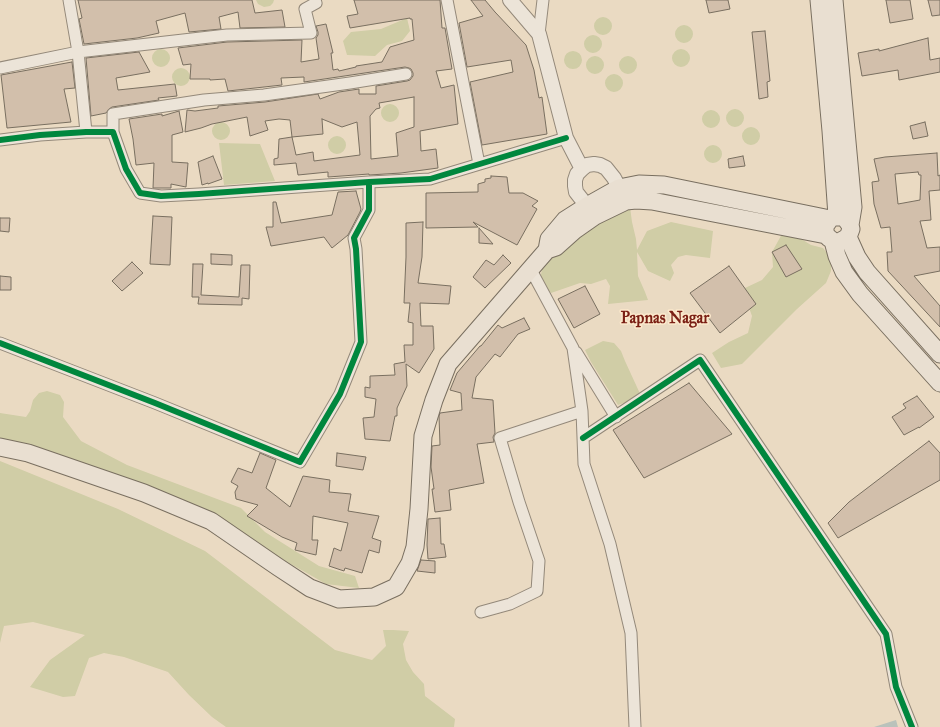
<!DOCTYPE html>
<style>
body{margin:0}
canvas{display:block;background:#eadac2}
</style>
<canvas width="940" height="727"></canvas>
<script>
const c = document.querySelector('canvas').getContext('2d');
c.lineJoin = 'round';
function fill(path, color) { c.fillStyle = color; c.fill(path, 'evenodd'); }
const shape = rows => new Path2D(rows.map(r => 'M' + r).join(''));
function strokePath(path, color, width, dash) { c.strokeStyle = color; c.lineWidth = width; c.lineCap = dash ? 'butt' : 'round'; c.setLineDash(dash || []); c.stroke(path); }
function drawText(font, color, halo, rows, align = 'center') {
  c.font = font + ' "IM FELL Great Primer",serif'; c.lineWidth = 3; c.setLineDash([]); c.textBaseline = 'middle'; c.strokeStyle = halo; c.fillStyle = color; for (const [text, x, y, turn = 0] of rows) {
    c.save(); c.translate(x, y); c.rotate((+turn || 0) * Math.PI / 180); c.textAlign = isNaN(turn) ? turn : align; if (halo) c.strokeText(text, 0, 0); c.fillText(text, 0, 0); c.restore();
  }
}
fill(shape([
 [256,0,274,0,273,3,270,6,264,7,258,4],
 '594 26a9 9 0 1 1 18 0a9 9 0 1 1-18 0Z',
 [407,18,410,31,402,41,387,45,375,56,347,55,343,41,351,32,381,29],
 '675 34a9 9 0 1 1 18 0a9 9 0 1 1-18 0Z',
 '584 44a9 9 0 1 1 18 0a9 9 0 1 1-18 0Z',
 '672 58a9 9 0 1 1 18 0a9 9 0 1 1-18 0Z',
 '152 58a9 9 0 1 1 18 0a9 9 0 1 1-18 0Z',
 '564 60a9 9 0 1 1 18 0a9 9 0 1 1-18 0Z',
 '586 65a9 9 0 1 1 18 0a9 9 0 1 1-18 0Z',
 '619 65a9 9 0 1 1 18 0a9 9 0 1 1-18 0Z',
 '172 77a9 9 0 1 1 18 0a9 9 0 1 1-18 0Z',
 '605 83a9 9 0 1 1 18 0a9 9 0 1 1-18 0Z',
 '381 113a9 9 0 1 1 18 0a9 9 0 1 1-18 0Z',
 '726 118a9 9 0 1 1 18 0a9 9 0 1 1-18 0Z',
 '702 119a9 9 0 1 1 18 0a9 9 0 1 1-18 0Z',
 '212 131a9 9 0 1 1 18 0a9 9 0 1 1-18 0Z',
 '742 136a9 9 0 1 1 18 0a9 9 0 1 1-18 0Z',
 '328 145a9 9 0 1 1 18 0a9 9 0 1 1-18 0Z',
 [219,143,260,144,275,181,224,185],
 '704 154a9 9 0 1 1 18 0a9 9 0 1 1-18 0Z',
 [630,207,632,222,636,239,637,250,647,231,671,222,713,231,710,258,686,255,678,257,671,265,674,273,670,281,648,271,637,252,638,276,645,292,648,300,608,304,610,286,606,279,591,284,580,283,551,293,540,279,545,256,580,234],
 [782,234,798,237,811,245,823,248,831,258,831,271,826,283,797,309,742,364,721,368,712,353,729,342,748,333,752,316,744,294,745,288,762,280,773,267,772,252],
 [603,341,614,343,621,351,625,361,642,398,629,401,618,405,591,362,585,350],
 [47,391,60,395,64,402,63,417,81,441,127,465,241,508,265,532,319,566,355,576,359,588,326,584,275,555,0,440,0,413,26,417,30,411,33,400,39,393],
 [0,461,118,509,205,551,335,650,372,660,386,646,383,630,393,630,409,631,403,644,406,660,413,672,424,684,425,696,455,719,454,727,226,727,212,717,189,695,168,672,124,657,104,653,89,658,75,696,63,697,30,687,50,660,85,635,33,622,4,626,0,643]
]), '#d0cda6');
fill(shape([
 [896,720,898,727,874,727]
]), '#bac2bb');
const building = shape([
 [78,0,252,0,255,13,282,10,285,27,240,28,238,12,219,17,221,29,189,32,185,13,156,21,159,33,137,38,84,44,79,19,82,18,78,0],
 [354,0,440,0,442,28,445,28,452,69,436,71,441,88,454,85,458,124,420,131,421,151,436,149,438,168,401,173,369,175,369,174,328,177,328,172,298,175,296,163,274,165,274,159,278,158,279,139,292,137,290,120,279,119,265,121,268,130,250,136,247,117,212,124,201,128,185,132,187,110,195,111,218,108,218,106,265,102,318,94,320,99,339,92,359,89,359,94,376,94,376,86,407,81,410,80,413,76,413,73,411,69,409,68,405,67,304,82,304,77,281,78,282,85,228,91,225,79,210,80,210,79,190,79,191,64,183,65,178,48,227,42,302,40,301,62,319,59,316,38,318,35,318,32,316,26,326,24,333,53,331,53,333,70,338,69,339,71,356,67,356,66,382,62,390,47,414,40,412,19,410,19,410,18,350,28,347,16,358,14,354,0],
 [414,97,414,127,396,133,398,156,371,159,370,116,376,109,380,108,379,103,414,97],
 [322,119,342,127,357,122,360,155,314,161,313,152,296,155,292,137,323,134,322,119],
 [471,0,485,0,495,12,526,45,534,70,539,98,542,97,547,134,482,145,470,82,513,72,511,60,467,67,459,23,483,16,471,0],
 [706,0,728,0,730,9,709,13,706,0],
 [886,0,910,0,913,19,890,23,886,0],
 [928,0,940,0,940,15,932,16,928,0],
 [765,31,770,81,767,82,768,97,759,99,752,32,765,31],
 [928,38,930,60,940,58,940,72,899,80,898,70,862,76,858,53,879,49,879,51,928,38],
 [139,52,150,72,116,78,118,90,175,84,177,96,158,98,159,100,112,107,109,109,106,113,91,116,86,58,139,52],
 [72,62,75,88,64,89,71,122,7,128,1,75,72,62],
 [179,111,183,132,172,135,172,162,188,163,186,187,171,184,171,188,153,188,154,163,136,165,133,139,129,119,162,114,162,116,179,111],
 [925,122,928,136,913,139,910,126,925,122],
 [937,153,938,176,940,175,940,190,929,191,931,220,920,221,927,248,940,247,940,271,914,276,940,306,940,327,888,271,887,252,892,252,890,227,881,228,874,204,872,182,879,181,874,159,885,157,937,153],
 [918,172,919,175,921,175,920,200,898,204,895,174,918,172],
 [213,156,222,179,208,184,208,183,202,185,198,162,213,156],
 [743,156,745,166,729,168,728,159,743,156],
 [491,176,507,177,509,193,523,193,538,201,532,206,537,209,517,245,473,222,478,227,426,228,426,193,478,192,478,184,485,182,485,179,491,178,491,176],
 [356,191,361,209,360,212,348,235,332,248,324,237,271,246,266,227,273,227,273,202,276,202,281,223,332,215,338,192,356,191],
 [153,216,172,217,170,265,150,264,153,216],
 [0,218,10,218,9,232,0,231,0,218],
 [423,222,422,257,418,283,451,286,449,304,420,303,421,326,433,326,434,349,419,373,406,364,407,386,397,408,397,416,395,416,390,441,365,439,363,418,374,417,376,399,365,397,365,387,370,388,370,376,395,375,394,364,405,362,404,345,413,345,413,323,408,322,410,303,404,303,406,257,406,223,423,222],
 [479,228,493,244,479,243,479,228],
 [786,245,802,269,786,277,772,252,786,245],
 [211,254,232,255,232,265,211,264,211,254],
 [503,255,511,263,485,288,473,277,486,260,494,265,503,255],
 [132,262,143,273,122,291,112,281,132,262],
 [193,264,203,264,201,295,239,297,241,265,250,265,249,299,242,298,242,305,198,304,199,297,192,297,193,264],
 [729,266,756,304,720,333,690,293,729,266],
 [0,276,11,277,11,290,0,290,0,276],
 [585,286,600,314,574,328,558,299,585,286],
 [524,318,530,329,518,334,500,357,495,354,476,377,472,398,493,400,495,433,493,437,494,442,477,444,484,483,449,490,451,510,435,512,432,489,434,489,431,467,432,446,440,445,439,416,440,413,462,410,461,393,450,390,457,373,480,346,481,346,498,325,502,328,524,318],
 [689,383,732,434,644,478,613,430,689,383],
 [917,396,934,417,919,428,919,427,904,435,892,417,906,408,903,404,917,396],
 [929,441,940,453,940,480,838,538,828,523,849,502,929,441],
 [260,453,276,460,266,488,290,507,303,476,330,480,329,492,351,494,348,511,379,516,372,538,381,541,379,553,369,550,362,573,345,568,344,571,329,566,334,548,341,551,348,523,313,516,312,540,318,540,316,555,295,550,297,543,282,537,247,516,258,505,236,499,235,492,238,486,231,482,238,468,252,473,260,453],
 [337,453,366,457,363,470,336,466,337,453],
 [440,518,441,544,444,544,446,557,428,559,427,545,428,519,440,518],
 [421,560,435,561,435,573,417,571,421,560]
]);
fill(building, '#d2bfab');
strokePath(building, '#796f60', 1);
const minor = shape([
 [447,0,479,164],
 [539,34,543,0],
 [0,68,78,52,69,0],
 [86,132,78,52,227,35,311,33,305,9,316,3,315,0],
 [113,132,113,114,204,100,264,95,350,83,406,74],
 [0,140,40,135,86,132,113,132,126,169,140,193,161,196,199,194,369,182,430,179,566,138],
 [531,270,573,348,582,411,584,464,610,544,631,633,635,727],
 [0,343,155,403,300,462,340,394,361,342,356,249,354,238,369,210,369,182],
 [576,352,616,417],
 [583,438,700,360,886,634,896,687,912,727],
 [481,612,510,604,537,591,539,561,519,502,500,438,582,411]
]);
const tertiary = shape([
 [510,0,539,34,566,138,582,169],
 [594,215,576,192,575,186,575,180,577,174,582,169,587,165,594,164,600,165,606,168,614,178,624,197]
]);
const primary = shape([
 [819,0,831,131,837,216],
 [834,0,853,207,850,225,851,229,848,237,841,241,837,242,833,241,829,238,826,235,825,231,825,226,830,219,833,217,841,217,845,218,850,225],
 [848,237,857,257,867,272,940,354],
 [833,241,837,256,844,272,860,294,940,383],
 [547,250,549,239,565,220,587,206,619,188,639,184,664,185,830,219],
 [0,447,28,453,144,493,211,521,278,567,310,588,339,599,374,597,396,587,410,563,415,547,419,509,423,436,434,400,448,364,547,250,556,247,575,230,595,216,626,201,636,200,652,201,826,235]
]);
strokePath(minor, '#94897a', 13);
strokePath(tertiary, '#94897a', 16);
strokePath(primary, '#796f60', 19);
strokePath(minor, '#ece4d8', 11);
strokePath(tertiary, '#ece4d8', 14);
strokePath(primary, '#e9dfd1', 17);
strokePath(shape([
 [0,140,40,135,86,132,113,132,126,169,140,193,161,196,199,194,369,182,430,179,566,138],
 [0,343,155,403,300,462,340,394,361,342,356,249,354,238,369,210,369,182],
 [583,438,700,360,886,634,896,687,912,727]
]), '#00873e', 6);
drawText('bold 16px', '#7a1f14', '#fce9cc', [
 ["Papnas Nagar",665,319]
]);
</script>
